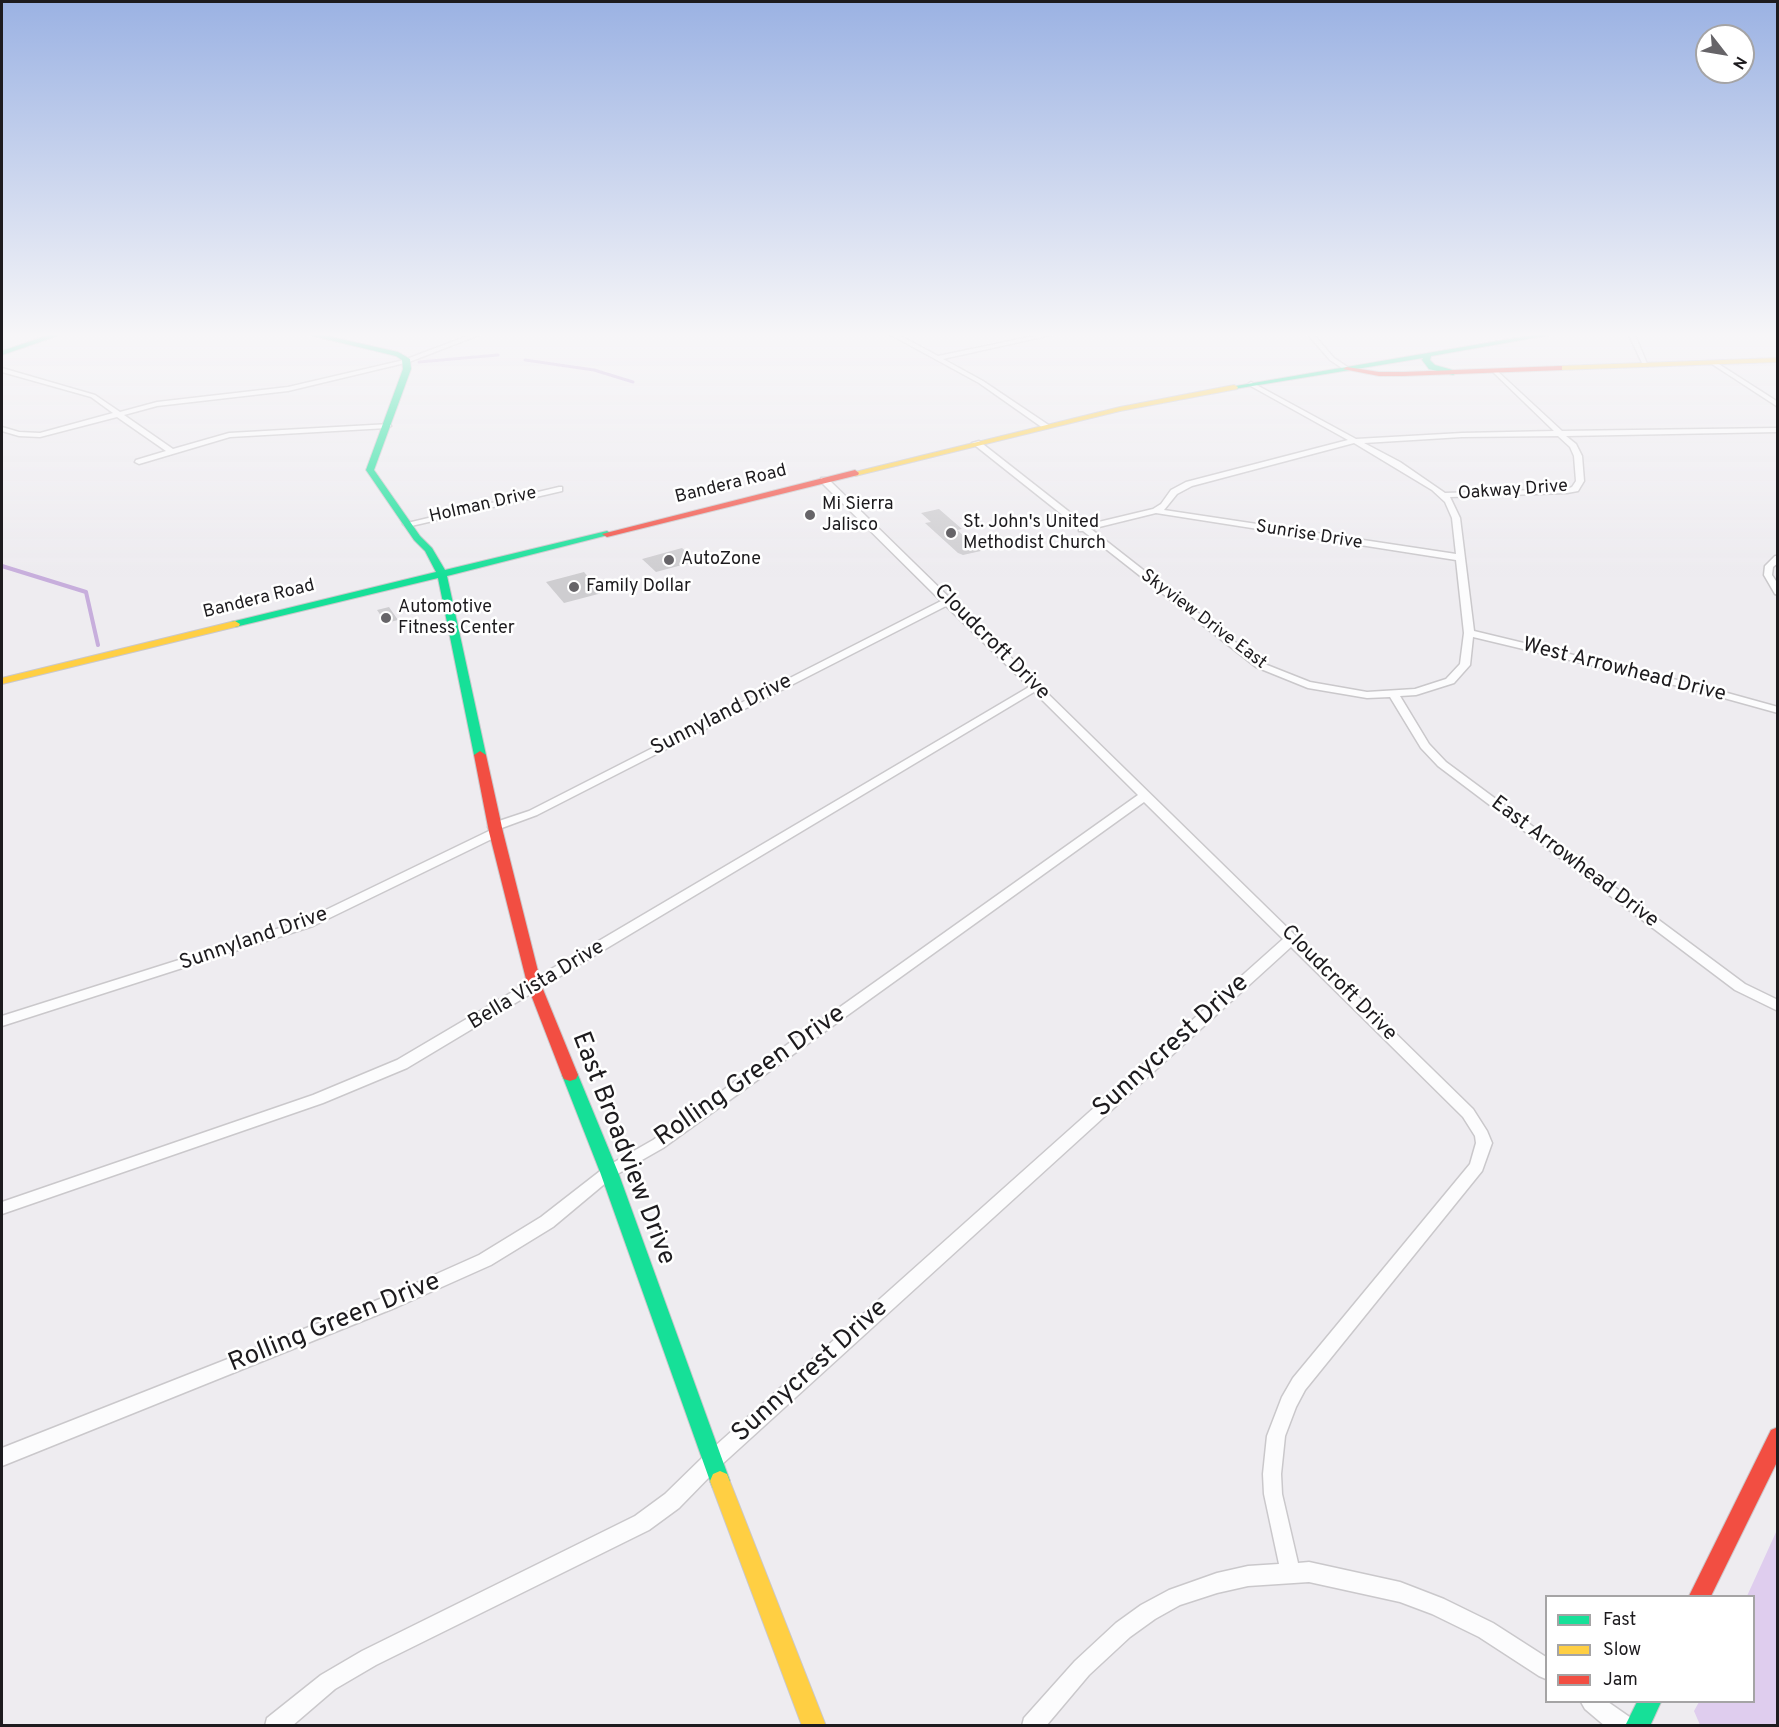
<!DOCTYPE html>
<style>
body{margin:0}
#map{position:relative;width:1779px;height:1727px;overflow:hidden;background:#eeecf0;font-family:Overpass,sans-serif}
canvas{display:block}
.frame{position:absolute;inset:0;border:3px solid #1d1b1e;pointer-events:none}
.legend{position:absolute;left:1545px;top:1595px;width:210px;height:108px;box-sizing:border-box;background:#fff;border:2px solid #a5a4a5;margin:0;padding:8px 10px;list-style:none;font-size:18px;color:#1d1b1e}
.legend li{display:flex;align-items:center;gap:12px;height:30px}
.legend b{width:30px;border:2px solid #a5a4a5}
.north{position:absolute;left:1695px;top:24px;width:60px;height:60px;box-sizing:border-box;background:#fff;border:2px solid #a5a4a5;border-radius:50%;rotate:121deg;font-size:16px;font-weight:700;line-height:24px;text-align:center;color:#1d1b1e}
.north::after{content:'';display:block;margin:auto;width:21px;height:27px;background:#666468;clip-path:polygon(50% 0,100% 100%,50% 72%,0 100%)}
</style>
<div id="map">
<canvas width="1779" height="1727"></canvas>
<div class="frame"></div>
<ul class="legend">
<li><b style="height:8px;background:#16e098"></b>Fast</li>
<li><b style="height:8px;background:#ffcf43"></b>Slow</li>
<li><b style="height:8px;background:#f24e42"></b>Jam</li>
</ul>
<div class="north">N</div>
</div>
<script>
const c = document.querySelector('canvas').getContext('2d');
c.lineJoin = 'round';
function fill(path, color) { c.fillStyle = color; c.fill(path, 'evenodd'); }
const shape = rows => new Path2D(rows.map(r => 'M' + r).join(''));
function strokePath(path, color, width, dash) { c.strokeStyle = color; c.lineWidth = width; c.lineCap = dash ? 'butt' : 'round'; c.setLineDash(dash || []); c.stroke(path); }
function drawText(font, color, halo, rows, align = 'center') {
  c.font = font + ' Overpass,sans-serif'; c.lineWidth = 5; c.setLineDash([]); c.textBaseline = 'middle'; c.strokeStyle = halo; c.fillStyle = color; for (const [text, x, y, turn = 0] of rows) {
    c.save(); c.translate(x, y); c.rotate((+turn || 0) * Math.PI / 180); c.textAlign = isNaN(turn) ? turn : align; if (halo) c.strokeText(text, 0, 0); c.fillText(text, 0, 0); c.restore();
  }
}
fill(shape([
 [1777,1530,1777,1725,1700,1725,1694,1711,1699,1702,1754,1702,1754,1596,1747,1596]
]), '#dfcdee');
strokePath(shape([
 [525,360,594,370,633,382],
 [419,362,498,355]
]), '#c7aedc', 3);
strokePath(shape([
 [2,566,86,592,98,645]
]), '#c7aedc', 4);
fill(shape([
 [939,509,962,529,957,530,981,551,963,555,958,553,925,523,931,522,921,513],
 [682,548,697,561,656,572,642,559],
 [584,572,602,593,564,603,546,582],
 [389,607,398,620,386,623,377,610]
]), '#cecdd0');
const street = shape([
 [470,335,479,335,409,362,288,391,157,406,124,415,173,449,229,433,390,424,391,426,387,428,230,437,139,464,135,462,136,460,166,451,117,417,40,437,19,436,2,431,2,427,19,432,40,433,113,413,91,397,2,372,2,368,95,395,120,412,157,402,288,387,404,360,470,335],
 [891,335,899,335,938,356,1039,335,1051,335,943,359,983,381,1050,426,1043,428,979,383,891,335],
 [1308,335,1314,335,1334,358,1349,368,1349,370,1345,370,1330,360,1308,335],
 [1629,335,1635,335,1648,366,1643,365,1629,335],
 [1714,361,1778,402,1778,407,1712,364,1712,362,1714,361],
 [1495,369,1562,431,1778,428,1778,432,1566,436,1576,444,1582,456,1584,481,1578,491,1567,493,1450,497,1460,518,1474,631,1702,686,1778,707,1778,713,1695,690,1473,637,1470,665,1454,683,1416,695,1400,696,1429,744,1446,762,1745,984,1778,1000,1778,1011,1735,990,1438,766,1421,748,1390,697,1367,698,1308,688,1256,667,1083,531,1079,531,1079,528,972,443,979,441,1086,525,1153,509,1161,504,1171,490,1186,482,1348,440,1249,385,1248,384,1251,382,1356,439,1462,433,1554,431,1493,372,1493,370,1495,369],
 [1558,436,1570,447,1574,456,1576,481,1572,487,1567,489,1445,493,1400,462,1364,443,1462,437,1558,436],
 [1354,443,1432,490,1445,502,1452,518,1456,554,1164,510,1177,494,1192,486,1354,443],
 [1156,513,1456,560,1464,633,1460,664,1446,679,1415,689,1367,692,1310,682,1262,663,1091,529,1156,513],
 [821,478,827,478,1473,1109,1487,1131,1492,1143,1482,1171,1305,1390,1296,1407,1285,1436,1281,1474,1282,1494,1298,1563,1309,1562,1400,1582,1444,1599,1493,1623,1546,1657,1546,1679,1539,1676,1479,1637,1432,1614,1400,1602,1309,1582,1248,1586,1217,1593,1180,1605,1155,1619,1130,1637,1089,1675,1046,1726,1022,1726,1024,1718,1075,1661,1116,1623,1141,1605,1169,1590,1217,1573,1248,1566,1279,1564,1264,1494,1263,1474,1267,1436,1282,1397,1293,1378,1470,1164,1476,1143,1475,1136,1463,1117,1291,947,719,1467,679,1508,649,1530,376,1665,335,1689,292,1726,265,1726,267,1718,321,1675,362,1651,635,1516,665,1494,705,1455,1283,939,1144,802,663,1148,614,1176,553,1227,491,1265,397,1307,2,1466,2,1448,385,1297,479,1255,541,1217,604,1168,653,1140,1138,795,1034,692,407,1068,323,1103,2,1214,2,1202,313,1095,397,1060,1029,687,946,606,537,815,499,829,502,832,500,835,313,926,2,1026,2,1016,305,920,491,830,488,827,490,824,529,811,941,601,821,482,821,478],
 [559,487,562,487,562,491,407,527,403,524,559,487],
 [1775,556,1778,556,1778,563,1773,567,1772,575,1778,584,1778,595,1775,594,1764,575,1765,566,1775,556],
 [1581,1702,1608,1702,1631,1718,1633,1726,1605,1726,1585,1709,1581,1702]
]);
const fast = shape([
 [49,335,60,335,2,355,2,351,49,335],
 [309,335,323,335,398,352,410,359,411,369,374,470,420,536,432,548,445,570,607,531,612,534,447,576,486,755,484,758,480,759,474,755,438,578,235,627,230,624,231,622,436,572,425,551,414,540,366,470,403,369,402,360,396,356,309,335],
 [1533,335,1550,335,1431,356,1430,360,1435,365,1456,371,1457,373,1453,375,1429,369,1422,360,1423,358,1234,389,1230,387,1533,335],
 [570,1069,576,1071,578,1075,618,1172,730,1481,727,1488,720,1491,713,1488,710,1481,600,1172,562,1075,564,1071,570,1069],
 [1637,1702,1661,1702,1650,1726,1625,1726,1637,1702]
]);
const slow = shape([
 [1778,358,1778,362,1559,370,1555,368,1559,366,1778,358],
 [1234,385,1238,387,1237,389,1120,411,855,476,851,473,1120,407,1234,385],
 [235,621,240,624,239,626,2,684,2,678,235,621],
 [720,1471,727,1474,826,1726,802,1726,710,1481,713,1474,720,1471]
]);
const jam = shape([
 [1559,366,1562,366,1562,370,1403,376,1379,376,1343,369,1347,367,1379,372,1403,372,1559,366],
 [855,470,859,473,858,475,607,537,602,534,855,470],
 [480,751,486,755,503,832,542,987,578,1075,576,1079,570,1081,564,1079,562,1075,528,987,489,832,474,755,480,751],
 [1778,1427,1778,1460,1711,1596,1689,1596,1771,1430,1778,1427]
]);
strokePath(street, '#cac8cb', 3);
strokePath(fast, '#cac8cb', 2);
strokePath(slow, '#cac8cb', 2);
strokePath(jam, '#cac8cb', 2);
fill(street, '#fcfcfd');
fill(fast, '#16e098');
fill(slow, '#ffcf43');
fill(jam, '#f24e42');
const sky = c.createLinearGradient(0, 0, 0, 577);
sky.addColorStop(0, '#9bb2e3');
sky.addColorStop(0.58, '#f7f6f8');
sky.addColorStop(1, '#f7f6f800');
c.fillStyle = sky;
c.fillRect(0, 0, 1779, 577);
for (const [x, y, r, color] of [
 [810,515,6,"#666468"],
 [951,533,6,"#666468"],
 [669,560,6,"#666468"],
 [574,587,6,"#666468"],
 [386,618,6,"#666468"]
]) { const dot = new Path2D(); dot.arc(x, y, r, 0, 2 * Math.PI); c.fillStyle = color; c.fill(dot); strokePath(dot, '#fff', 2); }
drawText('18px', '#1d1b1e', '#fff', [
 ["Bandera Road",731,485,-14],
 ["Oakway Drive",1513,491,-4],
 ["Holman Drive",483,506,-13],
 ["Sunrise Drive",1309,536,9],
 ["Bandera Road",259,600,-14],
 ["Skyview Drive East",1203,620,37]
]);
drawText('18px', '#1d1b1e', '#fff', [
 ["Mi Sierra",822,505],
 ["Jalisco",822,526],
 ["St. John's United",963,523],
 ["Methodist Church",963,544],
 ["AutoZone",681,560],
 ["Family Dollar",586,587],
 ["Automotive",398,608],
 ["Fitness Center",398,629]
], 'left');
drawText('21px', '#1d1b1e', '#fff', [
 ["Cloudcroft Drive",991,643,45],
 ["West Arrowhead Drive",1624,671,14],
 ["Sunnyland Drive",722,716,-27],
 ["East Arrowhead Drive",1574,863,37],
 ["Sunnyland Drive",254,940,-19],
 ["Cloudcroft Drive",1338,984,45],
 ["Bella Vista Drive",537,986,-31]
]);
drawText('26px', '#1d1b1e', '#fff', [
 ["Sunnycrest Drive",1172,1047,-42],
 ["Rolling Green Drive",751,1077,-35],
 ["East Broadview Drive",622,1149,69],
 ["Rolling Green Drive",335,1324,-22],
 ["Sunnycrest Drive",811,1372,-42]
]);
</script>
